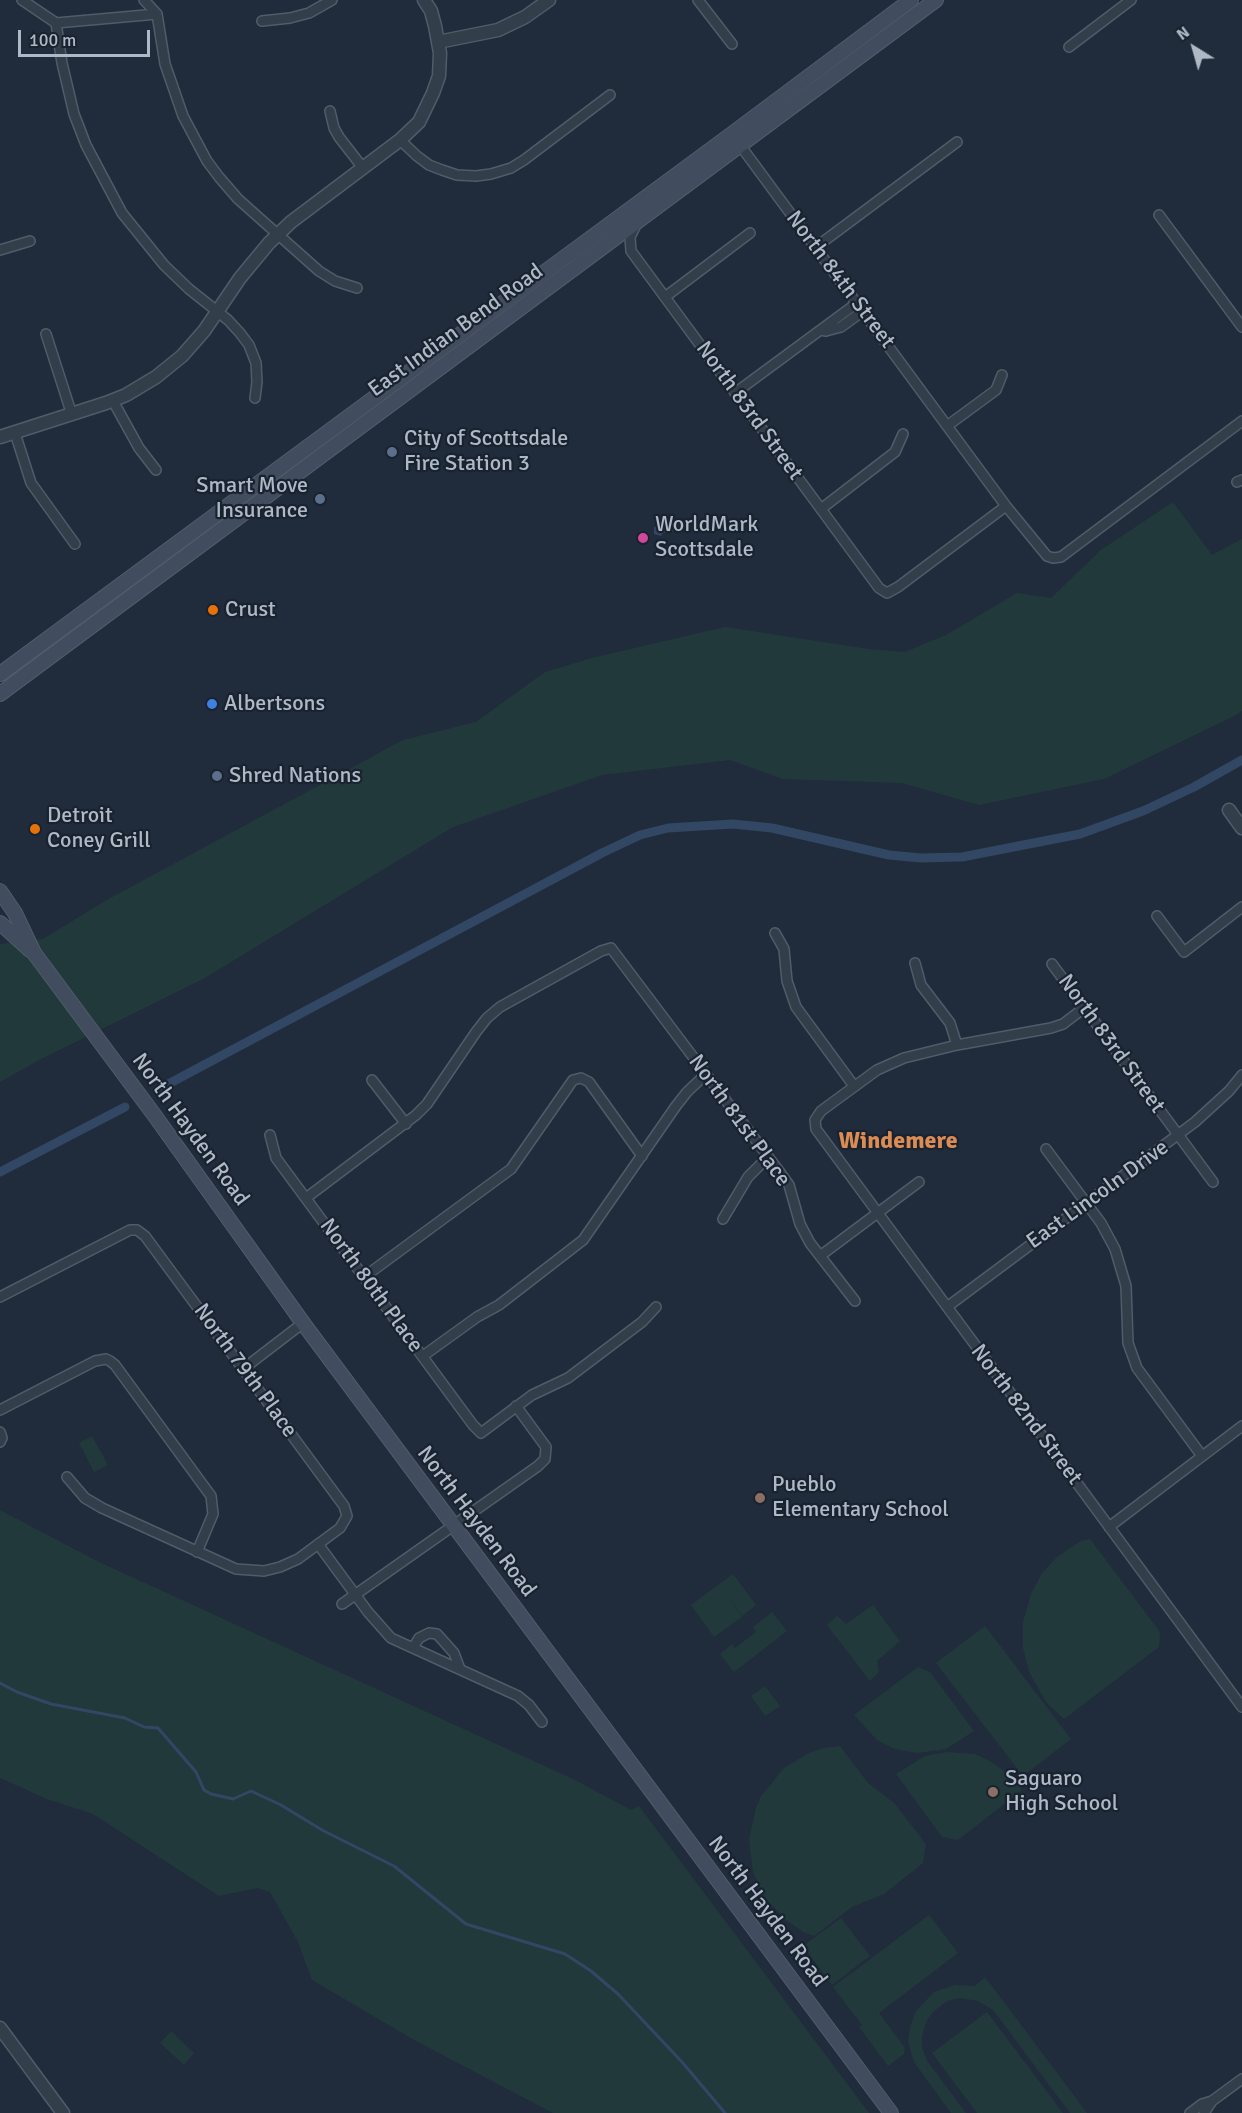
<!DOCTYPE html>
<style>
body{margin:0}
#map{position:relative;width:1242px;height:2113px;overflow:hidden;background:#202c3b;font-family:Signika,sans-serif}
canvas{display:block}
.north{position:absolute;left:1164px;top:18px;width:60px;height:60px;-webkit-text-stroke:4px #19232f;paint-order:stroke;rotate:323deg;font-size:16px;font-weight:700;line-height:24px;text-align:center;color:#aeb8c7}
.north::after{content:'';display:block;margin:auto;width:21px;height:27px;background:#aeb8c7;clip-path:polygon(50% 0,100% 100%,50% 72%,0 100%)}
.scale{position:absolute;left:18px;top:30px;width:132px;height:27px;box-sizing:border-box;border:3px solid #aeb8c7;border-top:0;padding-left:8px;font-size:18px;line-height:21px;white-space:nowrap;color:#aeb8c7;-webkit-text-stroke:4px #19232f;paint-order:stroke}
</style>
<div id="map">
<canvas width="1242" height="2113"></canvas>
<div class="north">N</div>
<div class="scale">100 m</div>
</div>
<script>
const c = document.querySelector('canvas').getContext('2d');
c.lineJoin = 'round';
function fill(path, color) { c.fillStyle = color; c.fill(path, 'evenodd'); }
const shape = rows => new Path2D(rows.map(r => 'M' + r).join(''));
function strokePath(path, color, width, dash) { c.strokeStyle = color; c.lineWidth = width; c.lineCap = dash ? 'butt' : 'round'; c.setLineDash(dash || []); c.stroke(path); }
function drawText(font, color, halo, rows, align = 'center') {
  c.font = font + ' Signika,sans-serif'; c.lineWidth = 4.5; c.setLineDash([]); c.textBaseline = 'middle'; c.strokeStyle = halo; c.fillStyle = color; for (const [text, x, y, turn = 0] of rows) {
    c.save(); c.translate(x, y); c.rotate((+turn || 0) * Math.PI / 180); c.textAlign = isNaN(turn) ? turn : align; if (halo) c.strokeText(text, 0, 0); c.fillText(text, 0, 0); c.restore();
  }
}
fill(shape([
 [1173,502,1212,555,1242,539,1242,711,1236,715,1104,779,979,805,902,783,783,779,730,760,602,775,453,827,203,979,41,1059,0,1082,0,944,43,939,105,901,403,740,476,722,545,672,592,658,725,627,868,649,905,652,946,635,1017,593,1051,598,1101,550],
 [92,1436,108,1465,94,1472,79,1443],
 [0,1510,99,1562,575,1780,631,1810,639,1806,869,2113,553,2113,416,2041,312,1980,298,1942,270,1892,258,1888,219,1896,93,1814,47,1799,0,1778],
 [1090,1539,1160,1632,1159,1647,1064,1719,1046,1702,1030,1674,1023,1648,1023,1622,1031,1594,1042,1573,1057,1557,1081,1541],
 [733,1574,756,1605,742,1616,723,1590,742,1617,714,1637,691,1605],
 [873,1605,900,1641,877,1661,879,1672,870,1681,827,1625,837,1616,846,1624],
 [772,1612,787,1631,734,1672,720,1654,732,1644,735,1648,756,1632,753,1627],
 [985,1626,1071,1739,1023,1776,936,1663],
 [918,1667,930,1672,974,1731,946,1749,917,1753,895,1749,877,1740,854,1715],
 [765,1686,780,1706,765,1716,751,1696],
 [840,1746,868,1783,894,1803,926,1844,923,1863,884,1894,852,1907,814,1936,803,1932,786,1920,765,1898,753,1872,749,1839,756,1808,761,1796,784,1768,809,1753,824,1748],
 [948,1752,975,1754,988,1760,1012,1776,1022,1790,958,1840,942,1837,896,1774,925,1756],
 [929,1915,958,1953,879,2013,905,2048,904,2054,888,2066,859,2027,862,2025,833,1987],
 [841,1918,870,1956,832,1985,803,1946],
 [985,1977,1025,2030,1087,2113,1070,2113,993,2010,978,2001,960,1998,947,2001,933,2012,926,2022,922,2037,922,2048,928,2062,966,2113,951,2113,914,2062,908,2042,910,2027,916,2011,934,1992,955,1985,975,1986],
 [987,2012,1063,2113,977,2113,932,2053],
 [171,2031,194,2053,184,2065,160,2043]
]), '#22393c');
fill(shape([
 [667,518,680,522,683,527,682,533,671,531,663,533,661,536,654,534,654,527,661,524]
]), '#324764');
strokePath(shape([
 [0,1683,17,1692,51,1704,125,1718,144,1727,158,1728,196,1772,204,1790,211,1794,233,1799,251,1791,281,1805,322,1830,394,1866,466,1924,565,1954,591,1971,618,1994,682,2062,725,2113]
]), '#324764', 3);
strokePath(shape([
 [157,1090,602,853,640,835,668,828,733,824,772,828,889,855,921,858,962,857,1080,834,1143,811,1194,787,1242,760],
 [0,1172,125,1107]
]), '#324764', 9);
const minor = shape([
 [22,0,56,23,62,63,74,114,86,145,122,213,164,265,189,289,228,320,240,333,249,345,256,363,257,382,255,398],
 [144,0,157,14,165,64,183,116,207,161,219,177,238,199,319,271,335,281,357,288],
 [698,0,732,44],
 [262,21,290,18,309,13,332,0],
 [56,23,157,14],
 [1069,47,1131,0],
 [330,111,334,128,339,137,363,168],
 [400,140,417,156,429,165,442,170,457,175,476,176,491,174,511,168,524,160,610,95],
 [737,141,1006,506,1047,556,1053,558,1061,557,1242,421],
 [1159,215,1242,327],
 [636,225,630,237,631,251,879,588,887,593,898,587,1006,506],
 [816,247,957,142],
 [0,250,30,241],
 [665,297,750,233],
 [821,330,826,331,841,327,863,311],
 [46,334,72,415],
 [735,393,857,303],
 [113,401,139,448,156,470],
 [947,426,996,390,1002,375],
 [15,433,31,483,75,544],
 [1237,482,1242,480],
 [821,509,895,452,903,434],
 [1157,916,1184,952,1242,907],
 [775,933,784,949,787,981,796,1007,854,1086],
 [915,963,921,985,950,1023,957,1045],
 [1052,964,1213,1182],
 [1084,1008,1063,1024,1051,1028,957,1045,904,1058,877,1070,821,1111,815,1120,816,1129,1242,1707],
 [372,1080,406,1124],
 [270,1135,276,1158,473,1425,481,1433,532,1395,568,1378,642,1322,656,1307],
 [1046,1149,1101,1223,1115,1249,1126,1286,1128,1343,1137,1368,1202,1456],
 [306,1198,416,1115,427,1104,476,1032,487,1018,500,1007,601,951,611,948,779,1171,789,1185,800,1224,810,1243,855,1301],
 [723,1219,748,1177,768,1157],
 [820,1256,919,1182],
 [364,1277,511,1169,573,1080,581,1078,589,1082,642,1156],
 [0,1297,130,1230,137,1230,145,1236,344,1506,347,1516,340,1528,298,1559,280,1567,264,1571,236,1569,102,1508,85,1498,67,1477],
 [947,1307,1195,1122,1229,1091,1242,1075],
 [423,1356,477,1317,499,1305,583,1240,676,1106,687,1092,706,1074],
 [243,1369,303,1323],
 [0,1410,95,1361,106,1359,110,1361,115,1365,211,1496,213,1514,197,1552],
 [0,1432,2,1438,0,1442],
 [1109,1527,1242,1426],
 [318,1544,368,1612,391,1638,518,1696,529,1705,542,1722],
 [342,1604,538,1466,545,1459,546,1447,516,1406],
 [413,1648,419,1638,429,1633,437,1634,454,1653,460,1669],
 [1190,2113,1202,2104,1212,2101,1242,2079],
 [1204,2113,1212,2101]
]);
const tertiary = shape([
 [438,42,498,30,525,17,549,0],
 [0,437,106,403,126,395,156,377,182,356,204,331,240,278,269,243,291,222,400,140,419,122,433,93,439,76,440,53,435,26,431,11,424,0],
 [1229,810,1242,828],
 [0,2028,63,2113]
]);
const secondary = shape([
 [0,674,732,134,911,0],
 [0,694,936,0],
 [0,891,15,913,34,953,155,1116,303,1323,891,2113],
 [0,923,30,950]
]);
strokePath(minor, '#515b69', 12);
strokePath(tertiary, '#515b69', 15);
strokePath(secondary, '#515b69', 16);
strokePath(minor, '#333e4b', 9);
strokePath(tertiary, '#333e4b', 12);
strokePath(secondary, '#414d5e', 14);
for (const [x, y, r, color] of [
 [392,452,6,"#5c6f8a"],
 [320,499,6,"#5c6f8a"],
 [643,538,6,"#d1479c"],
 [213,610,6,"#e8710a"],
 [212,704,6,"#3f7fe0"],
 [217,776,6,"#5c6f8a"],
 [35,829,6,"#e8710a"],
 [760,1498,6,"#8d6e63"],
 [993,1792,6,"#8d6e63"]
]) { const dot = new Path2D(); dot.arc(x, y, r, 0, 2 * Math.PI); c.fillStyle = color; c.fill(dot); strokePath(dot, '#19232f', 2); }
drawText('22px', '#aeb8c7', '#19232f', [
 ["North 84th Street",840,280,53],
 ["East Indian Bend Road",456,331,-36],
 ["North 83rd Street",749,411,54],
 ["North 83rd Street",1111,1044,54],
 ["North 81st Place",739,1121,54],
 ["North Hayden Road",190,1130,54],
 ["East Lincoln Drive",1098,1195,-36],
 ["North 80th Place",371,1286,54],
 ["North 79th Place",245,1371,54],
 ["North 82nd Street",1026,1415,53],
 ["North Hayden Road",476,1522,53],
 ["North Hayden Road",767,1912,53]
]);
drawText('22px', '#aeb8c7', '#19232f', [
 ["City of Scottsdale",404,439],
 ["Fire Station 3",404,464],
 ["Smart Move",308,486,"right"],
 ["Insurance",308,511,"right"],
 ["WorldMark",655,525],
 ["Scottsdale",655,550],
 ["Crust",225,610],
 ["Albertsons",224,704],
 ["Shred Nations",229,776],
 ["Detroit",47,816],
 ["Coney Grill",47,841],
 ["Pueblo",772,1485],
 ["Elementary School",772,1510],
 ["Saguaro",1005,1779],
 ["High School",1005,1804]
], 'left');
drawText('bold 24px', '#db8c55', '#19232f', [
 ["Windemere",898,1142]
]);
</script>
